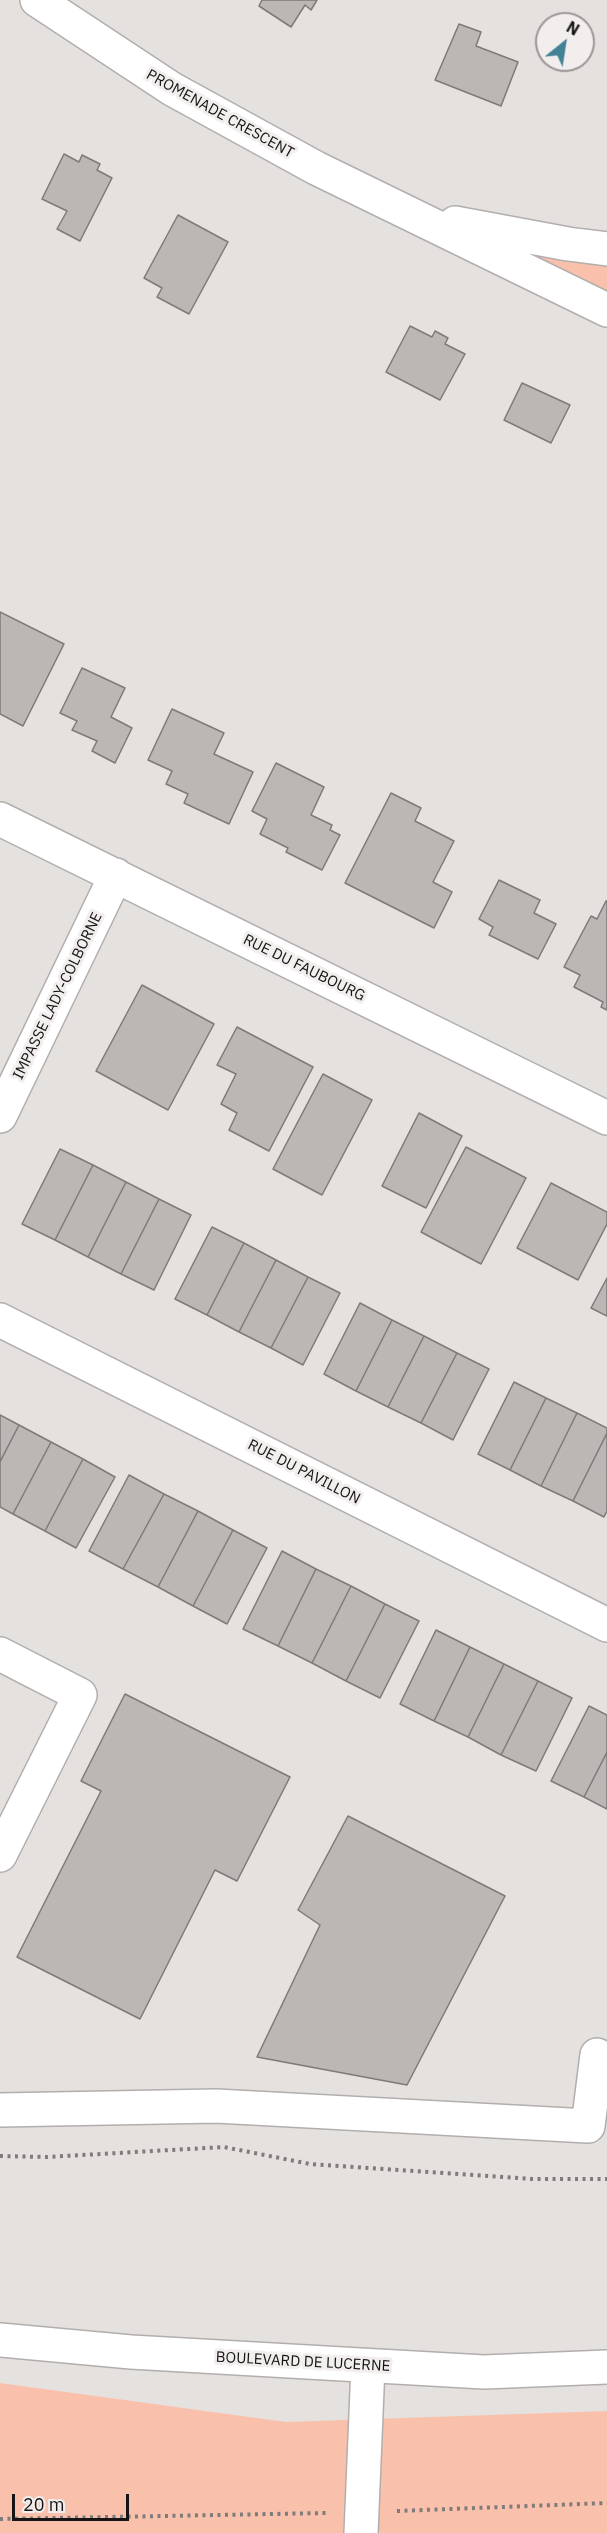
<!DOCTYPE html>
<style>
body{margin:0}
#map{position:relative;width:607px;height:2533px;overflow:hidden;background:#e5e1df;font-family:"IBM Plex Sans",sans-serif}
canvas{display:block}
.north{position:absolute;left:535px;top:12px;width:60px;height:60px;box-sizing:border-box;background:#f2eeed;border:2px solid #9a9796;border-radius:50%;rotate:30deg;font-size:16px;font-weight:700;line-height:24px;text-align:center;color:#161414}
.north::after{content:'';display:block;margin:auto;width:21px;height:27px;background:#438196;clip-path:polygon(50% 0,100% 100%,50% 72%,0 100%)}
.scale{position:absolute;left:12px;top:2494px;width:117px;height:27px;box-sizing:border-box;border:3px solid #161414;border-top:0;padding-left:8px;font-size:18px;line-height:21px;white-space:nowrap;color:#161414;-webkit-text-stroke:4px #f2eeed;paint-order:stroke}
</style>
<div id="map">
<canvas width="607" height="2533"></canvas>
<div class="north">N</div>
<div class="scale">20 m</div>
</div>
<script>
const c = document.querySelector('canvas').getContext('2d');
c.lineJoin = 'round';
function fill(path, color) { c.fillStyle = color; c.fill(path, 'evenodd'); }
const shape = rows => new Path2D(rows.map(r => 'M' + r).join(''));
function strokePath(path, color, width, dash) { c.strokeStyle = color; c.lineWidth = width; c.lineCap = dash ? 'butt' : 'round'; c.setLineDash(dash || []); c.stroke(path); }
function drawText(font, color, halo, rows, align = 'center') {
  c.font = font + ' "IBM Plex Sans",sans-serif'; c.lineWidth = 6; c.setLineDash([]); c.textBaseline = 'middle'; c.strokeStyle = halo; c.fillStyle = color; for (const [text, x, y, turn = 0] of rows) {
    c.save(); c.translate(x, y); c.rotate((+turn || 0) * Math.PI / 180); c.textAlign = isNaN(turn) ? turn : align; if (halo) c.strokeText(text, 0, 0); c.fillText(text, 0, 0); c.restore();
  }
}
fill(shape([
 [412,214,607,249,607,310],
 [0,2383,286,2422,607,2411,607,2533,0,2533]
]), '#f9c1ac');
const building = shape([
 [262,0,317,0,311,10,305,5,291,27,259,6,262,0],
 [459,24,481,32,476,46,518,62,501,106,435,80,459,24],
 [64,154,79,162,82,155,100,164,97,170,112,178,80,241,57,229,67,211,42,199,64,154],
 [178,215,228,242,189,314,157,297,162,288,144,278,178,215],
 [410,326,432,337,435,331,448,338,445,344,465,354,440,400,386,372,410,326],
 [522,383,570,405,551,443,504,420,522,383],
 [0,612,64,644,23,726,0,714,0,612],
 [82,668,125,688,111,717,132,728,115,763,92,751,97,741,72,730,77,721,60,713,82,668],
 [172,709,224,733,214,754,253,772,229,824,184,803,188,794,166,784,172,771,148,760,172,709],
 [276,763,324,787,311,815,332,825,330,830,340,835,322,870,286,852,288,848,260,834,267,819,252,811,276,763],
 [391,793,421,808,415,821,454,841,433,882,452,892,434,928,345,883,391,793],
 [499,880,540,900,534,913,556,924,538,959,489,935,493,927,479,919,499,880],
 [606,901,607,901,607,1010,601,1007,603,1002,574,987,580,975,564,967,591,916,597,919,606,901],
 [142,985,214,1024,168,1110,96,1071,142,985],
 [237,1027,313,1067,269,1151,229,1130,237,1113,221,1104,236,1074,217,1065,237,1027],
 [323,1074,372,1100,322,1195,273,1169,323,1074],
 [419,1113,462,1136,426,1208,382,1186,419,1113],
 [466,1147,526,1178,481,1264,421,1232,466,1147],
 [60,1149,93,1165,55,1240,22,1224,60,1149],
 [93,1165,126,1182,88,1257,55,1240,93,1165],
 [126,1182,159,1199,121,1274,88,1257,126,1182],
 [551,1183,607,1212,607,1224,578,1280,517,1248,551,1183],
 [159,1199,191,1215,154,1290,121,1274,159,1199],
 [212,1227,244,1243,207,1315,175,1299,212,1227],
 [244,1243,276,1260,239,1332,207,1315,244,1243],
 [276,1260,308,1277,271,1348,239,1332,276,1260],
 [308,1277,340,1293,303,1365,271,1348,308,1277],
 [607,1278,607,1316,591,1308,607,1278],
 [360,1303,392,1320,356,1391,324,1374,360,1303],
 [392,1320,424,1336,388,1407,356,1391,392,1320],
 [424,1336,457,1353,421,1423,388,1407,424,1336],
 [457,1353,489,1369,453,1440,421,1423,457,1353],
 [514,1382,546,1398,510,1470,478,1454,514,1382],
 [546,1398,577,1413,541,1486,510,1470,546,1398],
 [577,1413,607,1428,607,1433,573,1501,541,1486,577,1413],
 [0,1415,19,1425,0,1462,0,1415],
 [19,1425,51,1442,13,1514,0,1507,0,1462,19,1425],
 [607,1433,607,1511,604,1517,573,1501,607,1433],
 [51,1442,83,1459,45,1531,13,1514,51,1442],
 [83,1459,115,1477,76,1548,45,1531,83,1459],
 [129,1475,164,1494,123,1569,89,1551,129,1475],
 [164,1494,198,1511,158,1587,123,1569,164,1494],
 [198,1511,233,1530,193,1606,158,1587,198,1511],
 [233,1530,267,1548,227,1624,193,1606,233,1530],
 [282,1551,316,1569,278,1646,243,1629,282,1551],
 [316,1569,351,1586,312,1663,278,1646,316,1569],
 [351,1586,385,1604,346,1681,312,1663,351,1586],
 [385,1604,419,1621,380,1698,346,1681,385,1604],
 [436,1630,470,1647,434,1721,400,1704,436,1630],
 [470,1647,504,1664,468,1737,434,1721,470,1647],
 [504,1664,538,1681,501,1755,468,1737,504,1664],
 [538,1681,572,1698,536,1771,501,1755,538,1681],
 [125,1694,290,1777,237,1881,215,1870,140,2019,17,1957,101,1791,81,1781,125,1694],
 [589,1706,607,1715,607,1752,584,1797,551,1781,589,1706],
 [607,1752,607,1809,584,1797,607,1752],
 [348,1816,505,1896,407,2085,257,2057,320,1925,298,1910,348,1816]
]);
fill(building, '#bbb7b5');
strokePath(building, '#7d7a78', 1.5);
const minor = shape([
 [37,0,172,89,316,168,607,310],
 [455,223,568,244,607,249],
 [0,819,607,1118],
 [0,1116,116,875],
 [0,1320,607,1625],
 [0,1654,80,1695,0,1855],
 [0,2110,216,2106,588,2126,597,2055],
 [361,2533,368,2366]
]);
const major = shape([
 [0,2340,131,2352,484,2372,607,2367]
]);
strokePath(minor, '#b2aead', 36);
strokePath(major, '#b2aead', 36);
strokePath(shape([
 [0,2156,47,2157,224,2147,310,2164,532,2179,607,2179],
 [397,2511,607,2503],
 [0,2519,326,2513]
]), '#7e7b7a', 4, [3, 4.5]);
strokePath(minor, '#fff', 33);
strokePath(major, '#fff', 33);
drawText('15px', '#161414', '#f2eeed', [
 ["PROMENADE CRESCENT",220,114,29],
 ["RUE DU FAUBOURG",304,968,26],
 ["IMPASSE LADY-COLBORNE",58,996,-64],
 ["RUE DU PAVILLON",304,1472,27],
 ["BOULEVARD DE LUCERNE",303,2362,3]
]);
</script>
